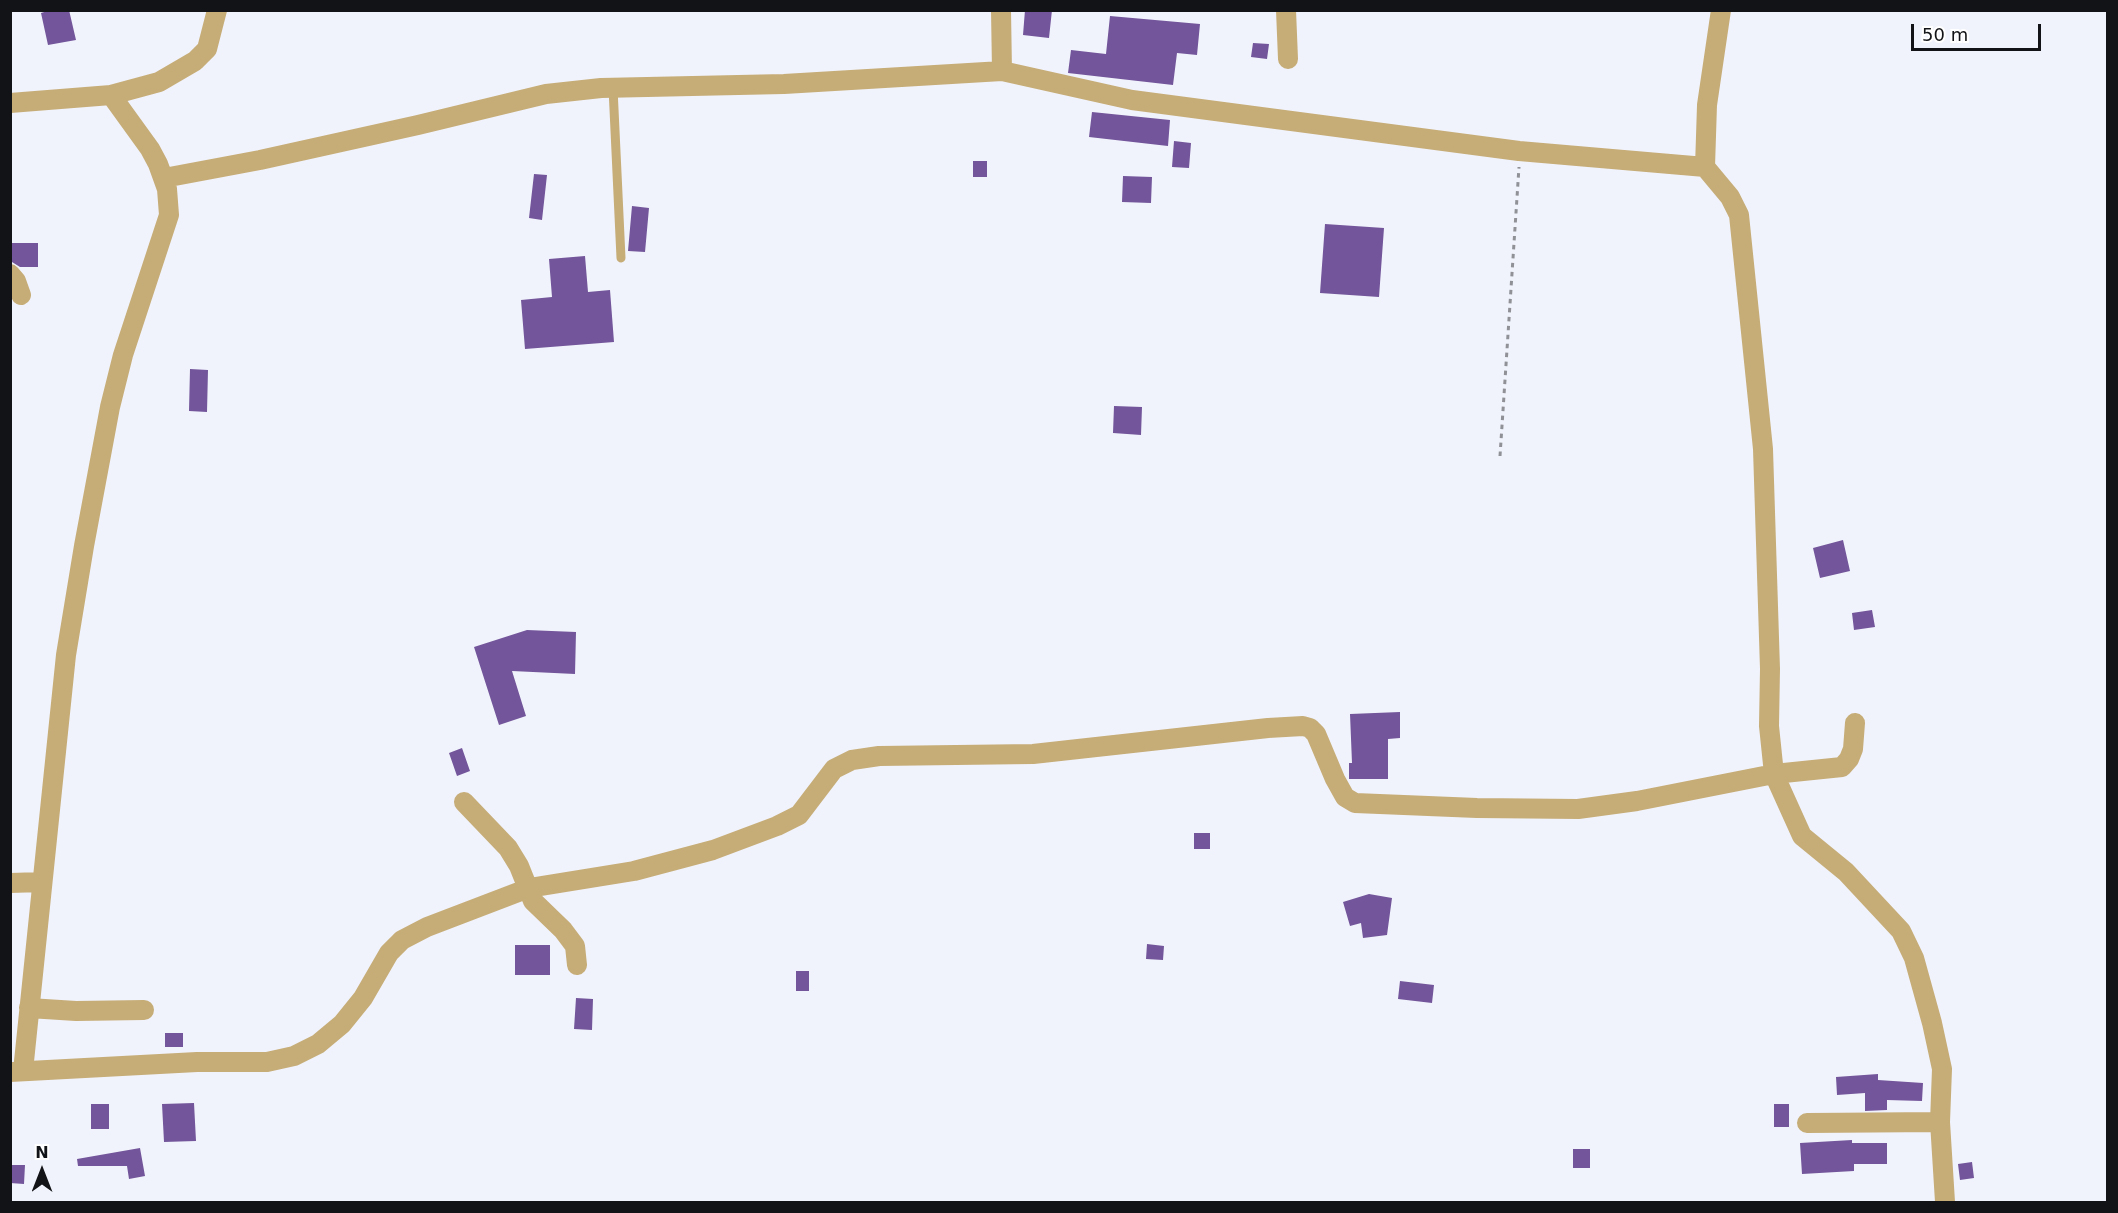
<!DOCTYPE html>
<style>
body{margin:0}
#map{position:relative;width:2118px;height:1213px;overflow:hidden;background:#f1f3fc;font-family:"DejaVu Sans",sans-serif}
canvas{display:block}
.frame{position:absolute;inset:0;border:12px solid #121316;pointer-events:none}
.north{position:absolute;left:12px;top:1141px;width:60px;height:60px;-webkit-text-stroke:4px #fff;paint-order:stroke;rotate:0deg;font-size:16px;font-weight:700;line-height:24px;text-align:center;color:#121316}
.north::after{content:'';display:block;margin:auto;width:21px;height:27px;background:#121316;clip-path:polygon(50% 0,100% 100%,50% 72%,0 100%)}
.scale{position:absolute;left:1911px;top:24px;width:130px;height:27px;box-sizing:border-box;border:3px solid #121316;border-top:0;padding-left:8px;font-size:18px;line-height:21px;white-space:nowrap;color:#121316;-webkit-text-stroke:4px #fff;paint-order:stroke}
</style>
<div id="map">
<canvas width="2118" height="1213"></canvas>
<div class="frame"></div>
<div class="north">N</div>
<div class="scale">50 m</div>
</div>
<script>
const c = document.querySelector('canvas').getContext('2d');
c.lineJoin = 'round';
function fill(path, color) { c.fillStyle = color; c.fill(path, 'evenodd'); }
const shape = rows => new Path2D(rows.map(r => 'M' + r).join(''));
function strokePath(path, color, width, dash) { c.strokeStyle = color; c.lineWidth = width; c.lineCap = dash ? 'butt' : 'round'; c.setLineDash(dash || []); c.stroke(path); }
fill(shape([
 [51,10,69,10,76,40,48,45,41,13],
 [1025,10,1052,10,1049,38,1023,35],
 [1110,16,1200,24,1197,55,1177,53,1173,85,1068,73,1071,50,1106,54],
 [1253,43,1269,44,1267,59,1251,57],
 [1092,112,1170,120,1168,146,1089,137],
 [1174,141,1191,143,1189,168,1172,167],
 [973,161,987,161,987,177,973,177],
 [534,174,547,175,542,220,529,218],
 [1123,176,1152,177,1151,203,1122,202],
 [632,206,649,208,645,252,628,251],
 [1325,224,1384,228,1379,297,1320,293],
 [12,243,38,243,38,267,20,267,12,262],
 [585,256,588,292,610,290,614,342,525,349,521,300,552,297,549,259],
 [190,369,208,370,207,412,189,411],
 [1114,406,1142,407,1141,435,1113,433],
 [1843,540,1850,571,1820,578,1813,548],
 [1872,610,1875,627,1854,630,1852,613],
 [527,630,576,632,575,674,512,671,526,716,499,725,474,647],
 [1400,712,1400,738,1388,739,1388,779,1349,779,1349,763,1352,763,1350,714],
 [462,748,470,771,457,776,449,753],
 [1194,833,1210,833,1210,849,1194,849],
 [1369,894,1392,898,1387,935,1363,938,1361,923,1350,926,1343,902],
 [1147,944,1164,946,1163,960,1146,959],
 [515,945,550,945,550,975,515,975],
 [796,971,809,971,809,991,796,991],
 [1400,981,1434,985,1432,1003,1398,999],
 [576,998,593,999,592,1030,574,1029],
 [165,1033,183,1033,183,1047,165,1047],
 [1878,1074,1878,1080,1923,1083,1922,1101,1887,1100,1887,1110,1865,1111,1865,1093,1837,1095,1836,1077],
 [194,1103,196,1141,164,1142,162,1104],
 [91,1104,109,1104,109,1129,91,1129],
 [1774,1104,1789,1104,1789,1127,1774,1127],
 [1852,1140,1852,1143,1887,1143,1887,1164,1854,1164,1854,1171,1802,1174,1800,1143],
 [140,1148,145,1176,129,1179,127,1166,78,1166,77,1159],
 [1573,1149,1590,1149,1590,1168,1573,1168],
 [1972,1162,1974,1178,1960,1180,1958,1164],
 [10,1165,25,1165,24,1184,10,1183]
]), '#72559a');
strokePath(shape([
 [1500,456,1519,167]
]), '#8f9197', 3, [4.5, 4.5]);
strokePath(shape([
 [613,88,621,258]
]), '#c6ad78', 9);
strokePath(shape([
 [1001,10,1002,71],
 [1286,10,1288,59],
 [1721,10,1707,105,1705,167,1730,197,1739,215,1763,449,1770,669,1769,726,1774,774,1842,767,1849,759,1853,749,1855,723],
 [10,103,111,95,159,82,195,61,207,49,217,10],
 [164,178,260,160,418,125,546,94,601,88,784,84,1002,71,1132,100,1519,151,1705,167],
 [10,274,16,281,21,295],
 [464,802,508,848,519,866,533,901,563,930,575,946,577,965],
 [10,883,42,882],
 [29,1008,76,1011,144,1010],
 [23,1071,66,655,84,546,110,407,123,355,169,215,167,189,158,164,150,149,111,95],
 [10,1072,197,1062,267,1062,294,1056,318,1044,342,1024,363,998,389,953,402,940,427,927,529,888,634,871,713,850,777,826,799,815,834,769,852,760,879,756,1033,754,1268,728,1303,726,1310,728,1316,734,1335,779,1345,797,1355,803,1477,808,1578,809,1637,801,1774,774,1802,836,1846,872,1901,931,1914,958,1932,1023,1942,1069,1940,1122,1945,1202],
 [1807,1123,1940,1122]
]), '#c6ad78', 20);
</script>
